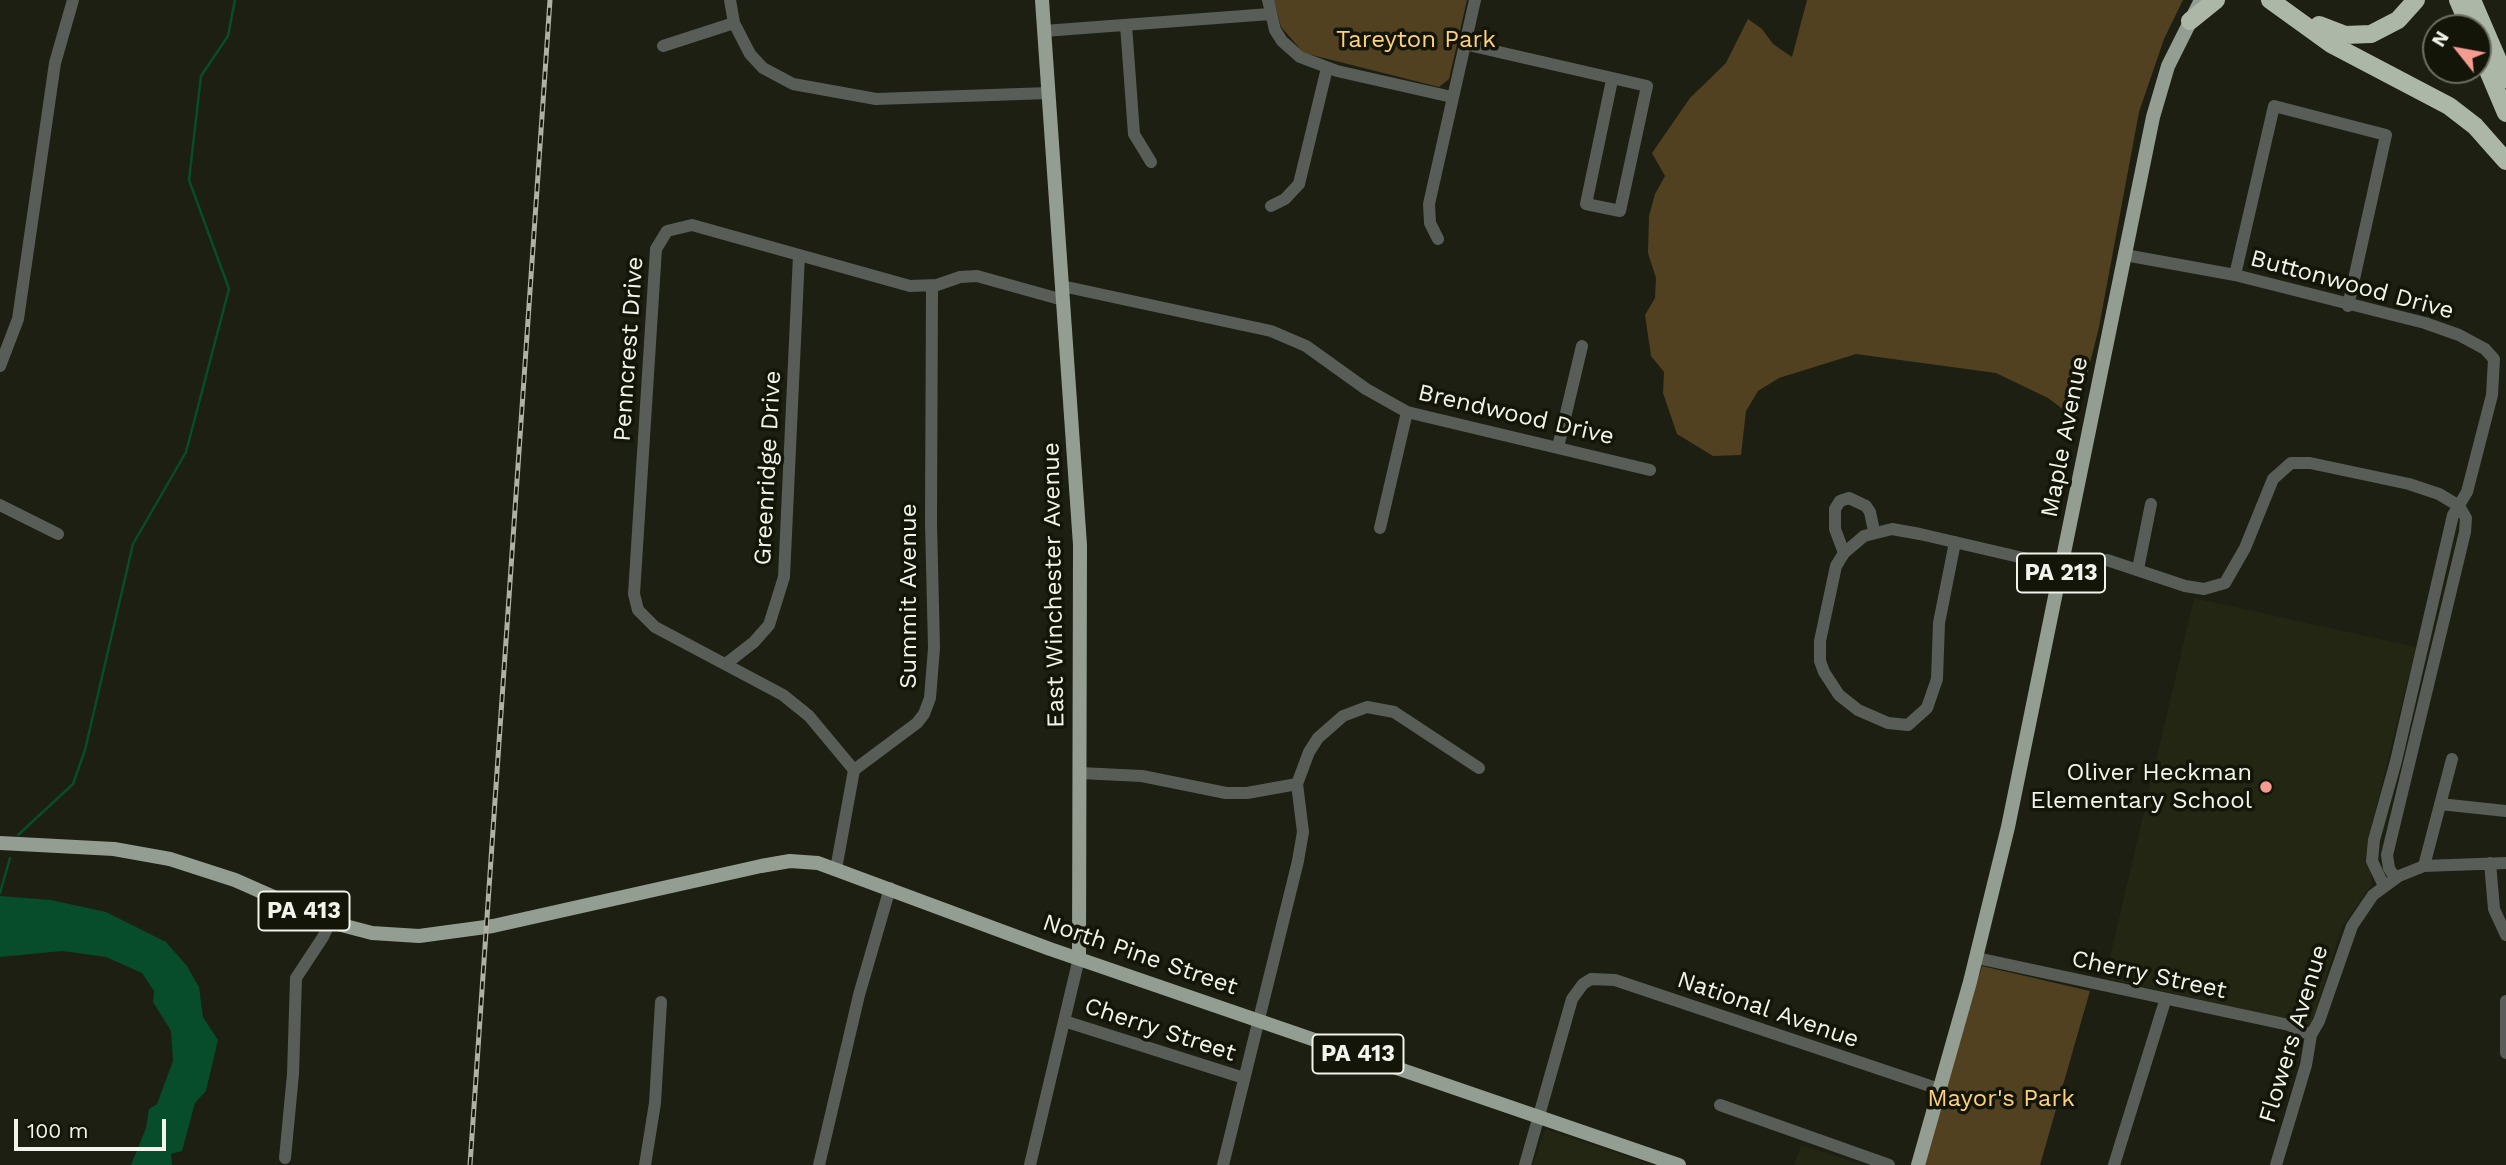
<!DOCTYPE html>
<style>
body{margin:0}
#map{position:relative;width:2506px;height:1165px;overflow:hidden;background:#1c1f12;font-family:"Work Sans",sans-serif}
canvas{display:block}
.north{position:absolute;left:2422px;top:14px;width:70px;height:70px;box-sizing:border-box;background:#131509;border:2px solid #6c6e63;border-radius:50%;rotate:301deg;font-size:19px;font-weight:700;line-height:28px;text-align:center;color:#f2f4eb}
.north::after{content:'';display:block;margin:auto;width:24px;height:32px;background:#f59c91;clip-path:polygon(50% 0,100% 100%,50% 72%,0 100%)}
.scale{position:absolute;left:14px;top:1119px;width:152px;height:32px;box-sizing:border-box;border:4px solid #f2f4eb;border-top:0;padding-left:9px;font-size:21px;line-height:24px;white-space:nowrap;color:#f2f4eb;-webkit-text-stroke:5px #131509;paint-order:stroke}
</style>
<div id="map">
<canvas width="2506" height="1165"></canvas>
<div class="north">N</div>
<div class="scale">100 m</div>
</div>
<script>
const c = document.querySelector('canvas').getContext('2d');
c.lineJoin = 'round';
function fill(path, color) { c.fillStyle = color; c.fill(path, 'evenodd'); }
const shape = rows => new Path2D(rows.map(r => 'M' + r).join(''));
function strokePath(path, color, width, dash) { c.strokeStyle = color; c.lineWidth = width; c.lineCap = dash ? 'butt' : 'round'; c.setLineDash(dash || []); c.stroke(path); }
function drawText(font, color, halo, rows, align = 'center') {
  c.font = font + ' "Work Sans",sans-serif'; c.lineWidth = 7; c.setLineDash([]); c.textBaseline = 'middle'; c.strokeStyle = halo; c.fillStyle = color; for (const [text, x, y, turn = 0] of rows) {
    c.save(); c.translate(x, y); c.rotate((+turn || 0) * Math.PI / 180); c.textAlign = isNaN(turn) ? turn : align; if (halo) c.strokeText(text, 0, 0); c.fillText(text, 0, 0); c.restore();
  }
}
fill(shape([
 [2194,598,2416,647,2369,837,2372,884,2342,928,2311,1025,2105,978],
 [1545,1129,1652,1165,1533,1165],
 [1801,1145,1865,1165,1794,1165]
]), '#222613');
fill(shape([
 [1274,0,1467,0,1449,79,1439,87,1304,53,1281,27],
 [1807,0,2183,0,2164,39,2139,112,2099,327,2076,419,2048,398,1996,373,1856,354,1779,378,1758,391,1746,411,1741,455,1713,456,1677,434,1663,393,1664,372,1651,356,1645,315,1655,298,1656,278,1648,253,1649,216,1655,194,1665,176,1652,153,1690,98,1726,63,1748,19,1762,29,1773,44,1792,57],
 [1982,966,2090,991,2040,1165,1924,1165]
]), '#514121');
fill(shape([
 [0,896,51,900,106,912,166,942,187,966,199,987,203,1017,218,1040,206,1091,195,1103,182,1151,171,1154,172,1165,131,1165,146,1128,149,1109,157,1104,173,1061,171,1031,153,1002,154,991,142,973,106,957,62,951,0,957]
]), '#074c2b');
strokePath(shape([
 [18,835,73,784,85,750,133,544,186,452,229,289,189,180,201,76,228,36,235,0],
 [0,893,10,858]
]), '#074c2b', 2.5);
strokePath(shape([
 [730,0,734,23,750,54,763,68,793,84,876,99,1049,93],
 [1268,0,1275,30,1282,41,1300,57,1337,71,1452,97],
 [1126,25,1134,134,1151,162],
 [1044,31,1270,14],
 [1464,44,1647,86,1620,211,1586,204,1612,80],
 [663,46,734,23],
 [1271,206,1285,199,1299,184,1327,68],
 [1438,239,1430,223,1429,204,1475,0],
 [2125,255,2235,275,2425,323,2459,335,2485,349,2494,359,2492,395,2467,492,2453,515,2396,761,2374,840,2372,861,2384,886],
 [2235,275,2274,106,2386,135,2348,306],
 [1062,286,1271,331,1306,346,1366,389,1407,412,1650,470],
 [0,366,18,319,55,63,73,0],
 [1558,447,1582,346],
 [0,505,58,534],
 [1380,528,1407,412],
 [1955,542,1939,623,1937,679,1927,708,1908,725,1888,723,1858,710,1839,695,1824,672,1820,661,1820,641,1836,566,1844,553,1864,536,1892,529,1920,534,2062,567],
 [1844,553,1835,529,1835,509,1840,501,1849,498,1866,506,1870,512,1874,531],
 [2107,560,2185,586,2204,589,2225,583,2245,548,2273,479,2291,463,2310,463,2409,484,2439,494,2459,506,2466,518,2465,532,2387,855,2389,868,2395,878],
 [2138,569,2151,504],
 [727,663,754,642,769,625,784,577,799,255],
 [854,770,809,716,783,695,655,627,638,610,634,594,656,249,667,231,692,225,910,286,937,285,960,277,977,276,1063,300],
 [1080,773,1142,776,1226,793,1247,793,1297,784,1309,752,1318,738,1343,716,1367,707,1394,712,1479,768],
 [2440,804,2506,811],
 [2490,863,2494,909,2506,935],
 [2424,866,2452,759],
 [836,869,854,770,917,723,924,714,930,698,934,648,931,523,932,286],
 [1977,958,2289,1025,2311,1035],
 [2506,1001,2506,1053],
 [1064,1021,1244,1078],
 [1720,1105,1889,1165],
 [285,1158,293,1074,296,978,323,937,330,922],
 [645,1165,655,1103,661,1002],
 [819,1165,859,995,890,888],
 [1030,1165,1079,958],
 [1223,1165,1298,861,1303,832,1297,784],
 [1525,1165,1572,999,1583,984,1591,979,1615,980,1939,1089],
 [2114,1165,2165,1001],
 [2276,1165,2306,1065,2311,1035,2319,1021,2352,926,2373,895,2399,876,2424,866,2506,863]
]), '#585d57', 12);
strokePath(shape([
 [1042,0,1080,545,1079,958],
 [0,843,114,849,170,859,235,880,330,922,372,933,419,936,493,926,761,866,790,861,818,863,1050,949,1679,1165],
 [1918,1165,1970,982,2008,827,2153,117,2168,66,2201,0]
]), '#949d91', 14);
strokePath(shape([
 [2270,0,2331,44,2449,106,2475,126,2506,161],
 [2458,0,2470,28],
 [2472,0,2506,79],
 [2190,21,2216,0],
 [2319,25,2345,35,2371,34,2398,20,2416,0],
 [2478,47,2506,113]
]), '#acb7a8', 18);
const rail = shape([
 [470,1165,550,0]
]);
strokePath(rail, '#afb1a7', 5);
strokePath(rail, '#131509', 2.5, [8]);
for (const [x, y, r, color] of [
 [2266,787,7,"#f59c91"]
]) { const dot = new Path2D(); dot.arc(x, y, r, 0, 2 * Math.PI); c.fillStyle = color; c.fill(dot); strokePath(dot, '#131509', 2.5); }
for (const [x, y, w] of [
 [2061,573,88],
 [304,911,91],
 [1358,1054,91]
]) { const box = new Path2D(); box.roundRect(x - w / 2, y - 19.5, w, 39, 5); c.fillStyle = '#131509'; c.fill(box); strokePath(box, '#f2f4eb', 2); }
drawText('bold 23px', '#f2f4eb', null, [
 ["PA 213",2061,573],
 ["PA 413",304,911],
 ["PA 413",1358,1054]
]);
drawText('24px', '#fdd07b', '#131509', [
 ["Tareyton Park",1416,40],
 ["Mayor's Park",2001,1099]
]);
drawText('24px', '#f2f4eb', '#131509', [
 ["Buttonwood Drive",2352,285,15],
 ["Penncrest Drive",629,349,-86],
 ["Brendwood Drive",1516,415,13],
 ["Maple Avenue",2065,437,-79],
 ["Greenridge Drive",768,468,-87],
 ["East Winchester Avenue",1054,585,-91],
 ["Summit Avenue",909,596,-90],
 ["North Pine Street",1140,955,19],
 ["Cherry Street",2149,975,12],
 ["National Avenue",1768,1010,19],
 ["Cherry Street",1160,1030,18],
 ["Flowers Avenue",2294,1034,-73]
]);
drawText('24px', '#f2f4eb', '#131509', [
 ["Oliver Heckman",2252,773],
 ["Elementary School",2252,801]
], 'right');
</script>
